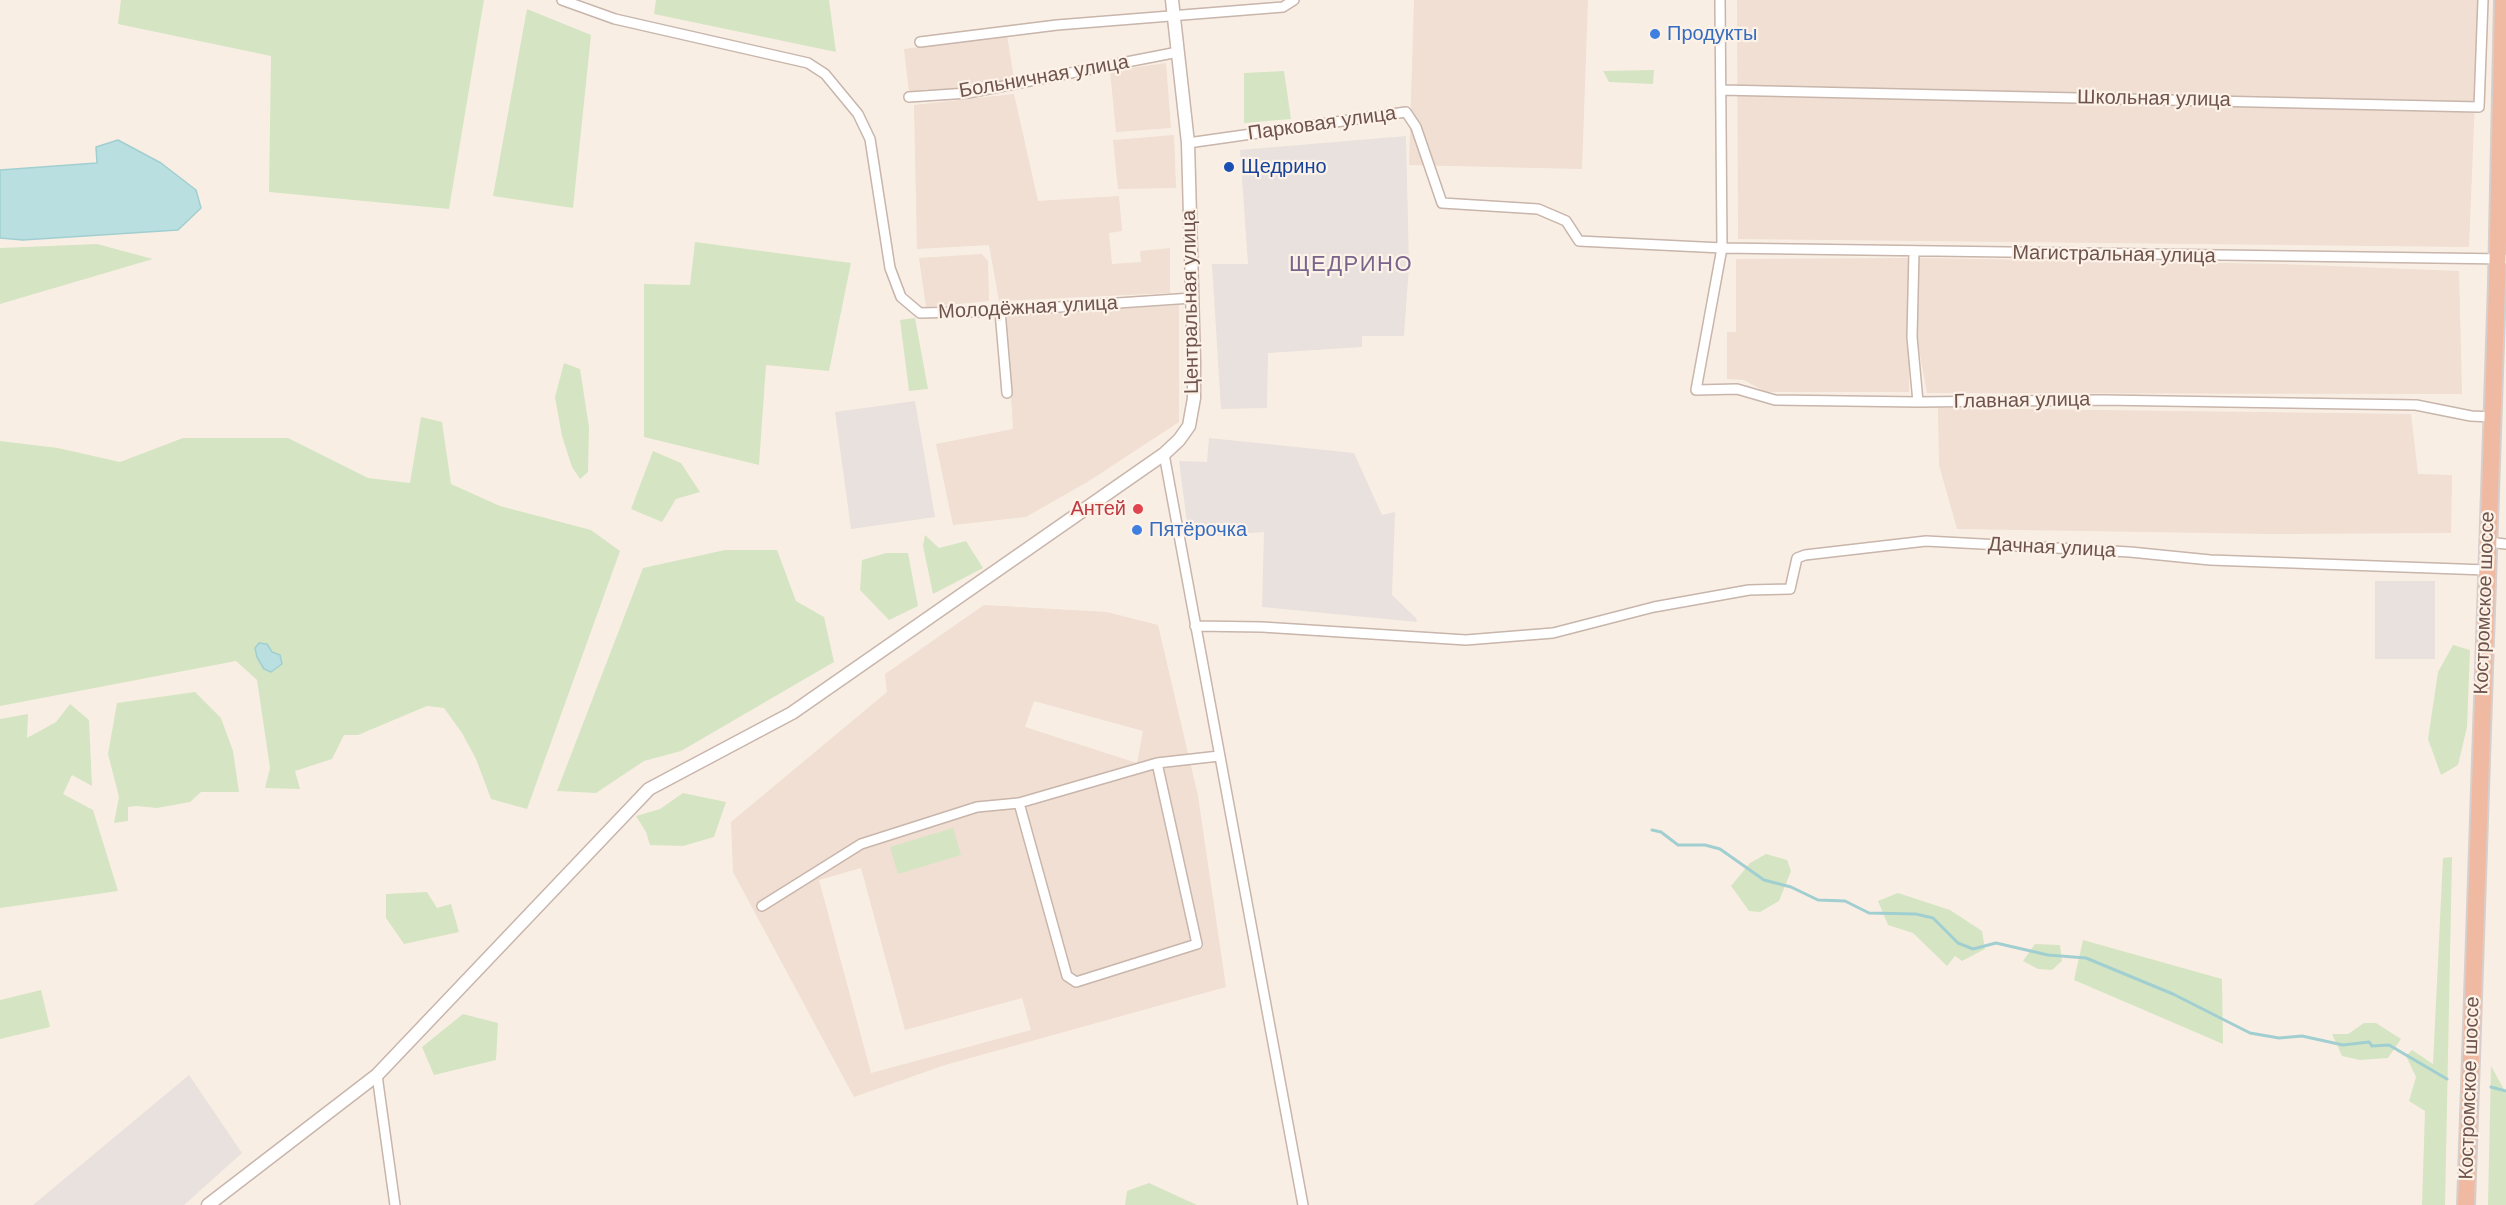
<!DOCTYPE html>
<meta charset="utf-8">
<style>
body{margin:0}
canvas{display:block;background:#f9eee3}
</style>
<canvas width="2506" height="1205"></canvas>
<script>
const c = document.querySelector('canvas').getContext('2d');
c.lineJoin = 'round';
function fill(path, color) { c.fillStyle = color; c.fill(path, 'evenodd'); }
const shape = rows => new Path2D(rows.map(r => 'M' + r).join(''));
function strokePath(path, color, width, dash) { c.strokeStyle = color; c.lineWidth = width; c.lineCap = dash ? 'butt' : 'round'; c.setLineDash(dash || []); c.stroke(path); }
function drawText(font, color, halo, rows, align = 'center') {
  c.font = font + ' Helvetica,sans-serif'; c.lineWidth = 4.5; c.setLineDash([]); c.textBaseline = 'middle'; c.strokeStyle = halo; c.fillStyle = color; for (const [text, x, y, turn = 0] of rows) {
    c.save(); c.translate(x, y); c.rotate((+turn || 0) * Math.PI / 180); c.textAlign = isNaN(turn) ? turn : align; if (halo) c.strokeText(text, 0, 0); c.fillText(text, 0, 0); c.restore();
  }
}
fill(shape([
 [1414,0,1588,0,1582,169,1409,165],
 [1737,0,2479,0,2469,247,1738,239],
 [1007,35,1014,79,933,93,927,89,909,92,904,49],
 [1166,63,1171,128,1116,132,1110,71],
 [1014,94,1038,201,1119,196,1122,231,1109,233,1112,264,1141,262,1140,251,1170,248,1170,293,999,301,989,245,917,249,914,105],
 [1174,135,1176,188,1118,189,1113,140],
 [982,254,988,261,989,301,926,307,919,258],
 [1909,258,1909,392,1766,392,1744,380,1727,379,1727,332,1736,332,1736,259],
 [1919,258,2281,264,2459,271,2462,394,1927,393,1917,338],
 [1179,305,1179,422,1089,481,1026,517,953,525,936,444,1013,429,1006,316],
 [1938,408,2411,414,2418,474,2452,475,2451,533,2272,534,1957,529,1939,465],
 [984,605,1107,612,1158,625,1198,796,1226,987,945,1065,854,1097,733,872,731,822,887,692,885,674],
 [1034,701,1143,731,1137,763,1025,727],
 [861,868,905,1030,1022,998,1031,1030,871,1073,819,880]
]), '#f0dfd2');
fill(shape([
 [1406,136,1409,266,1404,336,1362,336,1362,347,1268,353,1267,408,1221,409,1212,264,1248,264,1240,150],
 [915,401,935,517,851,529,835,412],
 [1209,438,1354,453,1382,515,1395,512,1392,595,1416,618,1417,622,1262,607,1264,532,1189,538,1179,461,1207,462],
 [2375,581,2435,581,2435,659,2375,659],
 [189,1075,242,1153,184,1205,33,1205]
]), '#e9e1dd');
fill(shape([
 [121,0,484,0,449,209,269,192,271,56,118,24],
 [656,0,829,0,836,52,654,14],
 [527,9,591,35,573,208,493,196],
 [1654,70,1653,84,1609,82,1603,71],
 [1284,71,1291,119,1244,123,1244,73],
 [695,242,851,263,829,371,766,365,759,465,644,437,644,284,690,285],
 [97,244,153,259,0,304,0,248],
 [915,318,928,389,909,391,900,320],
 [564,363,580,369,589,427,588,472,580,479,572,467,562,436,555,397],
 [421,417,442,422,451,484,500,506,591,530,620,551,527,809,491,799,476,759,462,733,444,708,427,706,358,735,344,735,332,759,295,771,300,789,265,788,270,768,257,680,236,661,0,706,0,441,58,448,120,462,183,438,288,438,368,478,410,483],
 [653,451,681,463,700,492,676,499,662,522,631,509],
 [925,535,939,548,966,541,983,568,933,594,923,546],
 [725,550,777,550,796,601,824,617,834,662,681,751,644,761,596,793,557,791,643,568],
 [886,553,908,553,918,606,889,620,860,590,862,560],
 [2453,645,2470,650,2467,727,2458,765,2441,775,2428,739,2438,672],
 [195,692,221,718,233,751,239,792,201,792,190,802,157,808,137,806,128,807,128,821,114,823,119,797,108,754,117,703],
 [70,704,89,720,92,786,72,775,63,794,93,810,118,891,0,908,0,719,28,714,27,738,56,722],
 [683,793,726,802,714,837,683,846,650,845,646,832,636,816,660,809],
 [953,828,961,855,898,874,890,847],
 [1766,854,1787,860,1791,871,1779,901,1760,912,1749,911,1731,886,1750,863],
 [2452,857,2445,1205,2422,1205,2425,1111,2409,1101,2416,1077,2406,1056,2412,1050,2433,1064,2443,858],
 [427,892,437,908,451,904,459,932,404,944,386,918,386,894],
 [1898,893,1950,910,1982,931,1985,949,1962,961,1955,956,1947,966,1913,933,1888,925,1878,901],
 [2083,940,2222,979,2223,1044,2074,980],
 [2035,944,2060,945,2062,961,2052,970,2038,969,2023,961],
 [41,990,50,1027,0,1039,0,1000],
 [463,1014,498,1023,496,1060,434,1075,422,1047],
 [2364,1023,2376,1023,2401,1039,2388,1058,2360,1060,2342,1056,2332,1034,2348,1034],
 [2491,1066,2506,1093,2506,1205,2488,1205],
 [1149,1183,1197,1205,1125,1205,1127,1191]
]), '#d5e5c3');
const water = shape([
 [118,140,161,163,196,190,201,208,178,230,23,240,0,238,0,170,97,163,96,147,118,140],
 [259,643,267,644,272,652,280,655,282,664,271,672,264,669,257,657,255,648,259,643]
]);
fill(water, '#badfe0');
strokePath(water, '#a1cfd1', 1.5);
strokePath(shape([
 [1652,830,1661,832,1678,845,1705,845,1720,849,1764,880,1791,887,1818,900,1845,901,1869,913,1916,914,1933,918,1958,943,1973,949,1996,943,2048,955,2086,958,2173,994,2250,1033,2279,1038,2302,1036,2343,1045,2369,1042,2372,1046,2389,1045,2447,1079],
 [2491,1087,2506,1091]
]), '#a1cfd1', 3);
const minor = shape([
 [562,0,615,19,808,63,825,74,858,114,870,139,890,268,901,297,920,313,1000,311,1192,298],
 [1720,0,1722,248,1696,390,1737,389,1775,400,1918,402,2102,400,2416,405,2471,416,2492,417],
 [920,42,1057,25,1283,7,1294,0],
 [1721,90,2479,107,2483,0],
 [909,97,968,93,1178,52],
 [1188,143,1406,112,1416,127,1442,203,1538,209,1566,221,1579,241,1722,248,2506,259],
 [1914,251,1912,337,1918,402],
 [1000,311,1007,393],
 [1164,454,1303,1205],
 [2487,542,2506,544],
 [1195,626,1262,627,1466,640,1553,633,1654,607,1749,590,1790,589,1797,558,1805,555,1926,541,2130,552,2210,560,2486,570],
 [1019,803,1067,976,1076,982,1197,944,1157,763],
 [762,906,861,844,977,807,1019,803,1157,763,1219,756],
 [377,1075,395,1205]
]);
const tertiary = shape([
 [208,1205,377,1075,649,789,792,713,1164,454,1179,440,1189,426,1194,398,1194,362,1188,143,1172,0]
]);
const trunk = shape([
 [2466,1205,2497,284,2503,0]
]);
strokePath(minor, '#c8b5ab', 12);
strokePath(tertiary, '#c8b5ab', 15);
strokePath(trunk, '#d6cfcd', 20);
strokePath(minor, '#fff', 9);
strokePath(tertiary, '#fff', 12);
strokePath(trunk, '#efbaa1', 16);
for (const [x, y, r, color] of [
 [1655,34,6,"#3f7fe0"],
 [1229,167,6,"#1a4fb4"],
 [1138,509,6,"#e0444e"],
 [1137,530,6,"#3f7fe0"]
]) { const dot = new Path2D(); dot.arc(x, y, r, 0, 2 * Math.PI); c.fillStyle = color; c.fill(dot); strokePath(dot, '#fdf2e8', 2); }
drawText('20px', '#366cbe', '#fdf2e8', [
 ["Продукты",1667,34],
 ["Пятёрочка",1149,530]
], 'left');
drawText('20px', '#6e544c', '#fdf2e8', [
 ["Больничная улица",1044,77,-10],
 ["Школьная улица",2154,99,1],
 ["Парковая улица",1322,124,-8],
 ["Магистральная улица",2114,255,1],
 ["Центральная улица",1191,302,-91],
 ["Молодёжная улица",1028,308,-3],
 ["Главная улица",2022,401,-1],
 ["Дачная улица",2052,548,3],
 ["Костромское шоссе",2485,603,-88],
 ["Костромское шоссе",2470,1088,-88]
]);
drawText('20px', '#164399', '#fdf2e8', [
 ["Щедрино",1241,167]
], 'left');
drawText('20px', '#be3a42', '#fdf2e8', [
 ["Антей",1126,509]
], 'right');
c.letterSpacing = '1.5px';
drawText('22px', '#79648b', '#fdf2e8', [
 ["ЩЕДРИНО",1351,265]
]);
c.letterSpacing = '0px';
</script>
